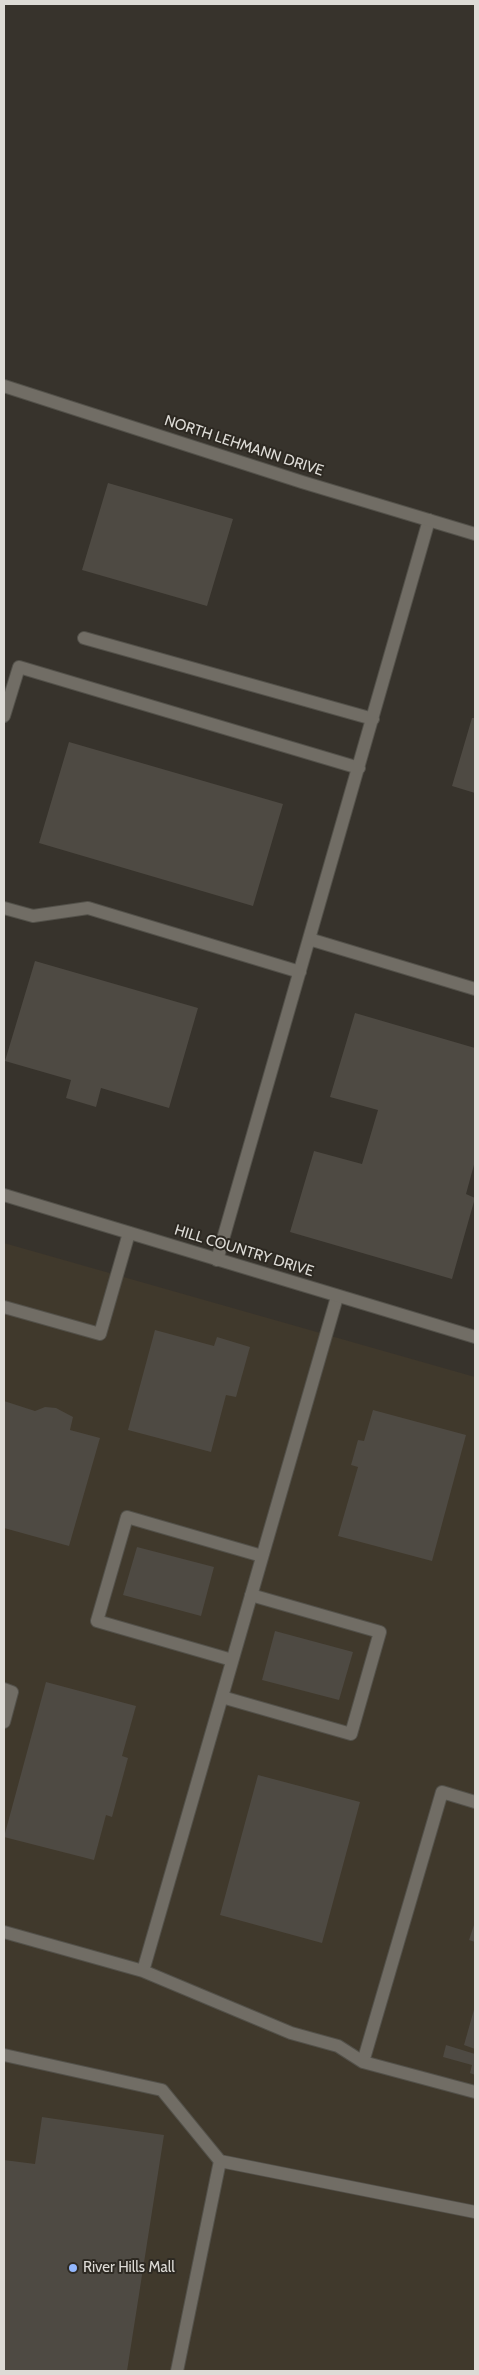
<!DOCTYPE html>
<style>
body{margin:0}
#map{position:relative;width:479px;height:2375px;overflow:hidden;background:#37332c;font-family:Cabin,sans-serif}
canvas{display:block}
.frame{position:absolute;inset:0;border:5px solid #dddbd6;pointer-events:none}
</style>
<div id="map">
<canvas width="479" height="2375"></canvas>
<div class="frame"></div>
</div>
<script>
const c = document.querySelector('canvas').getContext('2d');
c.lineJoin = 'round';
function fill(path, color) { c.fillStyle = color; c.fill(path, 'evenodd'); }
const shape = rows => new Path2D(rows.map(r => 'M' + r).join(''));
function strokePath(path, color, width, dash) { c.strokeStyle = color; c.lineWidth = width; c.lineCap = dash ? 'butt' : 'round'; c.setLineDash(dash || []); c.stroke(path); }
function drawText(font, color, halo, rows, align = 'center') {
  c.font = font + ' Cabin,sans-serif'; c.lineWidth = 4; c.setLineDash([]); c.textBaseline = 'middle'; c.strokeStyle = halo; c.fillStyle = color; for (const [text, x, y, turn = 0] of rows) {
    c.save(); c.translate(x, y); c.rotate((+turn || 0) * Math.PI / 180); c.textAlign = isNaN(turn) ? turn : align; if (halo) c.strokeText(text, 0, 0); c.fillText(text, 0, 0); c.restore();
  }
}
fill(shape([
 [4,1243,475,1377,475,2371,4,2371]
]), '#40392c');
fill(shape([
 [108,483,233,519,207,606,82,570],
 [472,718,475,718,475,793,452,786],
 [69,742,283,804,253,906,39,843],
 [35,961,198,1008,169,1108,101,1088,96,1107,66,1098,71,1080,5,1061],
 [355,1013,475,1048,475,1161,466,1194,475,1198,452,1279,290,1232,314,1151,362,1164,378,1110,330,1097],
 [155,1330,214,1346,217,1337,250,1347,236,1397,226,1395,211,1452,128,1430],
 [4,1401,35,1411,45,1407,56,1408,73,1417,70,1430,100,1438,69,1546,4,1528],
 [373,1410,466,1435,432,1561,338,1536,358,1467,351,1465,358,1440,364,1441],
 [137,1547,214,1567,201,1616,123,1595],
 [275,1631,353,1652,339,1700,262,1680],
 [46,1682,136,1706,122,1756,128,1758,112,1817,106,1815,94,1860,4,1837],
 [258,1775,360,1802,322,1943,220,1915],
 [475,1922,475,1942,469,1940],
 [475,2006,475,2049,464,2045],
 [446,2045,475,2054,475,2075,470,2073,472,2065,443,2057],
 [42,2117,164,2135,127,2371,4,2371,4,2160,35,2164]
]), '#4e4a43');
const lane = shape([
 [84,638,373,719],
 [4,716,19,667,359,768],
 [4,908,33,916,88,908,300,972],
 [309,939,475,989],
 [217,1260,429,520],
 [4,1307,100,1334,129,1233],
 [232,1660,97,1621,127,1517,262,1556],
 [4,1689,12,1692,4,1722],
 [222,1697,351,1734,380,1632,251,1595],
 [4,1932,143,1971,291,2033,338,2046,363,2062,475,2092],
 [143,1971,337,1297],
 [4,2055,162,2090,220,2161,475,2212],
 [363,2062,442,1792,475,1802],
 [177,2371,220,2161]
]);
const street = shape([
 [4,386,302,482,475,534],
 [4,1195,475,1337]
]);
strokePath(lane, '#53514a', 14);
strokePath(street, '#53514a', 14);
strokePath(lane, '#716d65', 12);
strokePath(street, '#716d65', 12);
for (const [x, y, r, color] of [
 [73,2268,5,"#93b7fd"]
]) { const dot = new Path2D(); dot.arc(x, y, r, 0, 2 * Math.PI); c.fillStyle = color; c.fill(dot); strokePath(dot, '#2d2922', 2); }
drawText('15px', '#dddbd6', '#2d2922', [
 ["NORTH LEHMANN DRIVE",244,446,18],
 ["HILL COUNTRY DRIVE",244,1251,17]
]);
drawText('15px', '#dddbd6', '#2d2922', [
 ["River Hills Mall",83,2268]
], 'left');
</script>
